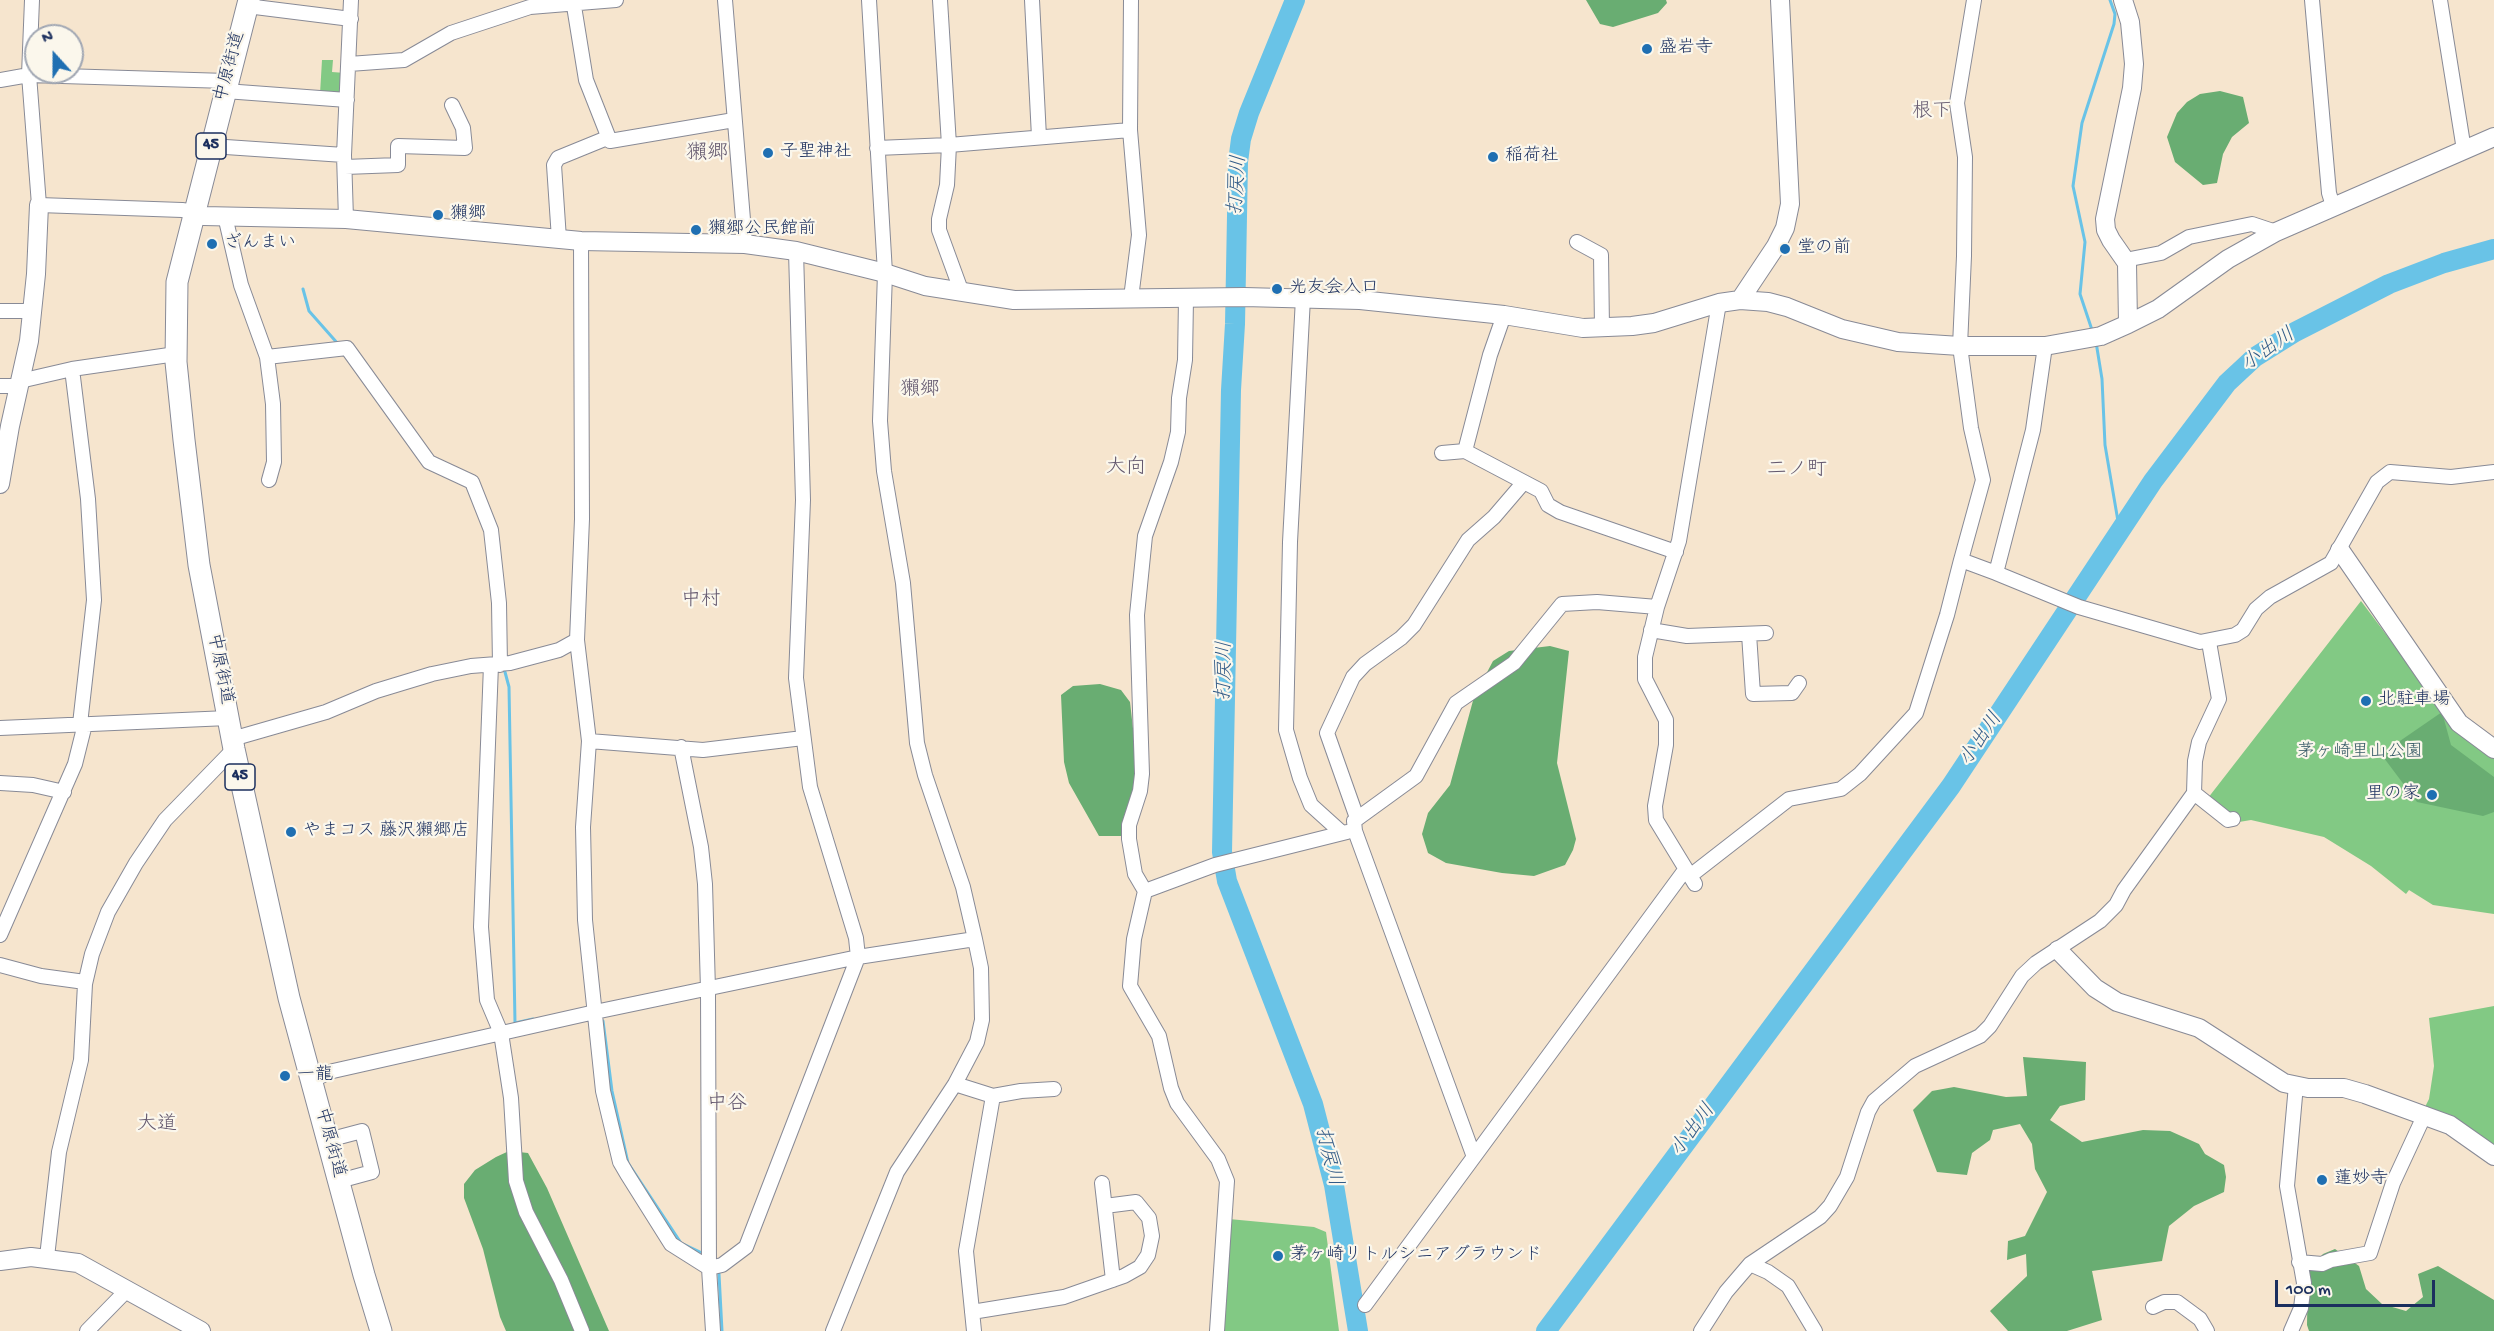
<!DOCTYPE html>
<meta charset="utf-8">
<style>
body{margin:0}
#map{position:relative;width:2494px;height:1331px;overflow:hidden;background:#f6e5ce;font-family:"Gochi Hand",sans-serif}
canvas{display:block}
.north{position:absolute;left:24px;top:24px;width:60px;height:60px;box-sizing:border-box;background:#fbf7ec;border:2px solid #a1a7b3;border-radius:50%;rotate:339deg;font-size:16px;font-weight:700;line-height:24px;text-align:center;color:#1b2f5e}
.north::after{content:'';display:block;margin:auto;width:21px;height:27px;background:#1f6fb2;clip-path:polygon(50% 0,100% 100%,50% 72%,0 100%)}
.scale{position:absolute;left:2275px;top:1280px;width:160px;height:27px;box-sizing:border-box;border:3px solid #1b2f5e;border-top:0;padding-left:8px;font-size:18px;line-height:21px;white-space:nowrap;color:#1b2f5e;-webkit-text-stroke:4px #fbf7ec;paint-order:stroke}
</style>
<div id="map">
<canvas width="2494" height="1331"></canvas>
<div class="north">N</div>
<div class="scale">100 m</div>
</div>
<script>
const c = document.querySelector('canvas').getContext('2d');
c.lineJoin = 'round';
function fill(path, color) { c.fillStyle = color; c.fill(path, 'evenodd'); }
const shape = rows => new Path2D(rows.map(r => 'M' + r).join(''));
function strokePath(path, color, width, dash) { c.strokeStyle = color; c.lineWidth = width; c.lineCap = dash ? 'butt' : 'round'; c.setLineDash(dash || []); c.stroke(path); }
function drawText(font, color, halo, rows, align = 'center') {
  c.font = font + ' "Gochi Hand","Klee One",sans-serif'; c.lineWidth = 4.5; c.setLineDash([]); c.textBaseline = 'middle'; c.strokeStyle = halo; c.fillStyle = color; for (const [text, x, y, turn = 0] of rows) {
    c.save(); c.translate(x, y); c.rotate((+turn || 0) * Math.PI / 180); c.textAlign = isNaN(turn) ? turn : align; if (halo) c.strokeText(text, 0, 0); c.fillText(text, 0, 0); c.restore();
  }
}
fill(shape([
 [322,60,333,60,332,72,345,73,344,91,339,94,320,94],
 [2361,601,2415,673,2494,756,2494,914,2433,905,2409,890,2406,894,2371,866,2324,837,2251,820,2227,824,2201,807],
 [2494,1006,2494,1155,2425,1107,2429,1099,2434,1066,2429,1018],
 [1229,1219,1314,1227,1326,1232,1339,1331,1224,1331]
]), '#82c984');
fill(shape([
 [1586,0,1666,0,1667,3,1658,13,1613,27,1600,24],
 [2220,91,2243,97,2249,123,2232,137,2223,154,2217,183,2203,185,2175,162,2167,137,2177,113,2187,102,2200,94],
 [1550,646,1569,651,1557,763,1576,839,1573,850,1565,865,1534,876,1502,873,1446,863,1428,853,1422,834,1428,813,1450,785,1474,697,1493,661,1509,651],
 [1100,684,1121,690,1130,702,1137,764,1130,828,1121,836,1099,836,1069,783,1064,762,1061,695,1073,686],
 [2442,712,2451,745,2494,777,2494,812,2483,816,2417,802,2381,754],
 [2023,1057,2086,1062,2085,1100,2060,1106,2050,1120,2082,1142,2143,1130,2170,1131,2199,1144,2205,1154,2224,1165,2226,1177,2224,1192,2194,1206,2169,1226,2162,1261,2092,1271,2102,1320,2067,1331,2008,1331,1990,1311,2027,1276,2026,1254,2007,1260,2008,1241,2025,1236,2047,1192,2035,1169,2032,1144,2020,1124,1993,1130,1990,1140,1972,1153,1967,1175,1937,1172,1913,1110,1932,1091,1954,1087,2006,1097,2027,1096],
 [509,1151,528,1153,547,1188,609,1331,506,1331,500,1317,483,1249,464,1198,464,1184,475,1170,496,1157],
 [2335,1249,2359,1266,2366,1289,2382,1304,2406,1311,2423,1297,2418,1274,2438,1266,2494,1300,2494,1331,2309,1331,2307,1325,2308,1270,2323,1254]
]), '#69ad72');
strokePath(shape([
 [303,289,309,311,339,345],
 [2092,330,2080,294,2085,242,2073,186,2082,123,2114,24,2115,14,2110,0],
 [2096,342,2102,379,2105,445,2120,533],
 [505,672,509,687,515,1023,533,1019],
 [603,1021,612,1091,628,1163,681,1243,700,1252],
 [719,1274,722,1331]
]), '#69c3e7', 3);
strokePath(shape([
 [1295,0,1249,113,1241,139,1238,162,1235,324,1231,390,1222,852,1227,881,1313,1104,1334,1185,1358,1331],
 [1546,1331,1951,786,2153,481,2227,383,2255,357,2295,332,2389,284,2444,263,2494,249]
]), '#69c3e7', 20);
const street = shape([
 [32,0,29,75,39,205,182,210,196,212],
 [573,0,586,80,610,141,734,120],
 [725,0,745,244],
 [940,0,949,145,947,185,939,219,939,230,962,293],
 [1032,0,1039,137],
 [1974,0,1957,103,1965,157,1964,256,1960,346,1971,428,1983,480,1961,560,1996,573],
 [2312,0,2329,193,2333,206],
 [2440,0,2464,150],
 [247,6,351,19],
 [349,64,404,60,451,33,530,7,616,0],
 [0,80,29,75,227,81],
 [225,91,347,100],
 [211,146,344,155],
 [877,148,949,145,1130,130],
 [345,167,398,165,398,146,465,148,463,128,452,105],
 [225,216,241,285,267,357,273,404,274,462,269,480],
 [346,219,344,155,351,0],
 [559,239,554,165,558,158,607,138],
 [581,241,582,519,577,640,589,741,583,827,585,920,603,1091,620,1162,627,1174,671,1244,709,1268,722,1265,746,1247,858,957,856,938,810,787,796,678,803,500,796,251],
 [1577,242,1601,255,1602,328],
 [2125,260,2161,253,2189,237,2252,224,2276,232],
 [1131,298,1139,235,1130,130,1131,0],
 [1303,298,1290,542,1286,730,1300,778,1311,805,1342,833],
 [1186,299,1185,360,1179,398,1178,432,1171,462,1145,536,1137,615,1142,774,1140,791,1129,825,1129,839,1135,874,1145,891,1134,939,1130,986,1159,1036,1171,1088,1177,1103,1218,1159,1227,1181,1217,1331],
 [0,311,32,311],
 [2045,346,2033,430,1996,573,2079,607,2200,642,2235,635,2243,630,2256,609,2270,597,2331,563,2377,482,2390,472,2451,477,2494,472],
 [267,357,347,348,429,462,472,482,491,530,499,603,500,665],
 [72,369,88,499,94,600,80,724],
 [20,381,72,369,176,354],
 [0,386,19,386],
 [1465,451,1490,355,1504,315],
 [1442,453,1465,451,1541,491,1548,505,1560,512,1676,552],
 [1651,630,1687,636,1766,633],
 [1749,634,1753,694,1792,693,1799,683],
 [491,665,481,927,487,1000,501,1033,511,1098,516,1181,526,1212,561,1280,582,1331],
 [0,728,228,718],
 [232,739,326,712,376,691,432,674,471,666,510,663,559,650,577,640],
 [589,741,703,750,803,738],
 [681,747,701,847,705,884,708,990,709,1268,713,1331],
 [0,783,33,785,64,792],
 [2194,793,2228,820,2233,819],
 [1357,818,1327,733,1353,677,1365,664,1401,638,1414,625,1468,540,1494,517,1524,482],
 [1690,876,1789,799,1841,789,1860,774,1916,713,1947,615,1961,560],
 [1695,884,1656,820,1655,806,1666,745,1666,720,1645,679,1645,657,1657,607,1679,541,1719,303],
 [1145,891,1215,865,1347,832],
 [0,935,75,764,85,724],
 [0,965,41,976,85,982],
 [312,1080,333,1071,595,1012,858,957,975,939],
 [955,1084,993,1096,1021,1091,1054,1089],
 [328,1140,362,1131,372,1172,339,1181],
 [1474,1157,1355,831,1354,821,1416,776,1456,703,1514,663,1562,604,1597,602,1657,607],
 [1102,1183,1113,1280],
 [47,1257,59,1152,81,1060,85,984,92,954,108,912,136,863,165,820,234,749],
 [2299,1262,2322,1264,2331,1260,2370,1253,2393,1183,2425,1114],
 [1750,1264,1768,1272,1788,1286,1815,1331],
 [1365,1305,1685,870],
 [2153,1307,2164,1302,2177,1302,2200,1319,2207,1331],
 [972,1312,1064,1297,1124,1276,1140,1267,1148,1255,1152,1236,1149,1218,1136,1202,1105,1206],
 [87,1331,128,1289],
 [833,1331,897,1172,955,1084,977,1042,982,1020,981,968,975,939,963,887,925,775,917,743,903,583,884,471,880,421,885,273,869,0],
 [974,1331,966,1251,993,1096],
 [1701,1331,1726,1292,1750,1264,1820,1217,1830,1206,1847,1177,1868,1112,1874,1101,1915,1066,1980,1036,1990,1026,2022,976,2036,963,2100,921,2116,905,2124,890,2194,793,2195,761,2199,742,2219,699,2209,642],
 [2291,1331,2301,1308,2304,1283,2287,1186,2296,1085]
]);
const secondary = shape([
 [2123,0,2130,22,2134,64,2132,88,2105,219,2106,230,2111,240,2127,263,2128,324],
 [196,212,203,216,346,219,581,241,745,244,796,251,885,273,925,286,1014,300,1244,297,1360,300,1504,315,1583,328,1632,326,1654,323,1719,303,1740,300,1768,302,1787,307,1842,329,1898,342,1960,346,2045,346,2101,336,2128,324,2158,309,2228,259,2276,232,2494,137],
 [1740,300,1776,246,1785,228,1790,204,1780,0],
 [0,484,10,426,29,341,36,274,39,205],
 [2340,550,2459,723,2494,749],
 [2058,950,2095,988,2117,1002,2199,1028,2284,1083,2308,1088,2344,1088,2365,1094,2450,1125,2494,1156],
 [0,1261,31,1257,78,1263,201,1331]
]);
const primary = shape([
 [249,0,177,282,176,362,184,440,199,565,234,749,289,998,364,1275,381,1331]
]);
strokePath(street, '#888a96', 16);
strokePath(secondary, '#888a96', 20);
strokePath(primary, '#888a96', 23);
strokePath(street, '#fff', 14);
strokePath(secondary, '#fff', 18);
strokePath(primary, '#fff', 21);
for (const [x, y, r, color] of [
 [1647,49,6,"#1f6fb2"],
 [768,153,6,"#1f6fb2"],
 [1493,157,6,"#1f6fb2"],
 [438,215,6,"#1f6fb2"],
 [696,230,6,"#1f6fb2"],
 [212,244,6,"#1f6fb2"],
 [1785,249,6,"#1f6fb2"],
 [1277,289,6,"#1f6fb2"],
 [2366,701,6,"#1f6fb2"],
 [2432,795,6,"#1f6fb2"],
 [291,832,6,"#1f6fb2"],
 [285,1076,6,"#1f6fb2"],
 [2322,1180,6,"#1f6fb2"],
 [1278,1256,6,"#1f6fb2"]
]) { const dot = new Path2D(); dot.arc(x, y, r, 0, 2 * Math.PI); c.fillStyle = color; c.fill(dot); strokePath(dot, '#fbf7ec', 2); }
for (const [x, y, w] of [
 [211,146,30],
 [240,777,30]
]) { const box = new Path2D(); box.roundRect(x - w / 2, y - 13, w, 26, 4.5); c.fillStyle = '#fbf7ec'; c.fill(box); strokePath(box, '#1b2f5e', 1.5); }
drawText('bold 16px', '#1b2f5e', null, [
 ["45",211,146],
 ["45",240,777]
]);
drawText('18px', '#1b2f5e', '#fbf7ec', [
 ["盛岩寺",1659,49],
 ["子聖神社",780,153],
 ["稲荷社",1505,157],
 ["獺郷",450,215],
 ["獺郷公民館前",708,230],
 ["ざんまい",224,244],
 ["堂の前",1797,249],
 ["光友会入口",1289,289],
 ["北駐車場",2378,701],
 ["里の家",2420,795,"right"],
 ["やまコス 藤沢獺郷店",303,832],
 ["一龍",297,1076],
 ["蓮妙寺",2334,1180],
 ["茅ヶ崎リトルシニアグラウンド",1290,1256]
], 'left');
drawText('18px', '#1b2f5e', '#fbf7ec', [
 ["中原街道",231,67,-75],
 ["中原街道",219,669,79],
 ["中原街道",329,1143,75]
]);
drawText('18px', '#3a5d69', '#fbf7ec', [
 ["茅ヶ崎里山公園",2360,753]
]);
drawText('20px', '#64596f', '#fbf7ec', [
 ["根下",1932,113],
 ["獺郷",920,391],
 ["大向",1126,469],
 ["二ノ町",1797,471],
 ["中村",701,601],
 ["中谷",727,1105],
 ["大道",157,1126]
]);
drawText('italic 20px', '#325b87', '#fbf7ec', [
 ["打戻川",1239,185,-86],
 ["小出川",2269,351,-35],
 ["打戻川",1226,671,-89],
 ["小出川",1982,740,-56],
 ["小出川",1694,1131,-53],
 ["打戻川",1327,1157,76]
]);
drawText('21px', '#64596f', '#fbf7ec', [
 ["獺郷",707,155]
]);
</script>
